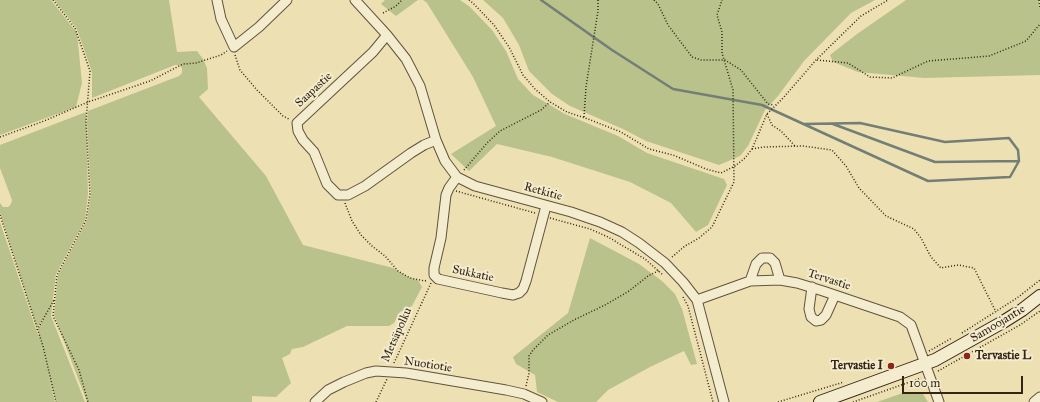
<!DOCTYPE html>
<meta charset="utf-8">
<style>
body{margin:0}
#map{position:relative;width:1040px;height:402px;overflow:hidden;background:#ede1b3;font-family:"IM FELL Great Primer",serif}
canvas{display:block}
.scale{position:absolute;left:902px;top:376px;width:121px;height:18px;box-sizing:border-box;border:2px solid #352314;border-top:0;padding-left:5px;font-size:12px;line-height:14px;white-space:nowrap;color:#352314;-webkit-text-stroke:3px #f3ecce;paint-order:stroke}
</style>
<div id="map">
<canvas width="1040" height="402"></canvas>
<div class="scale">100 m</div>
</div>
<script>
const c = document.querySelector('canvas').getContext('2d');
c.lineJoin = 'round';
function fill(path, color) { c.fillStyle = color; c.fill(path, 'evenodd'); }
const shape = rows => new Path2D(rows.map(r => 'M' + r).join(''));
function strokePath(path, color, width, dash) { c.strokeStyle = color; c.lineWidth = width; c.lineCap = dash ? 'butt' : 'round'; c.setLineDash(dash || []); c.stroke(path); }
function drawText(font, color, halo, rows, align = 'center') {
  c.font = font + ' "IM FELL Great Primer",serif'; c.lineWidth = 4; c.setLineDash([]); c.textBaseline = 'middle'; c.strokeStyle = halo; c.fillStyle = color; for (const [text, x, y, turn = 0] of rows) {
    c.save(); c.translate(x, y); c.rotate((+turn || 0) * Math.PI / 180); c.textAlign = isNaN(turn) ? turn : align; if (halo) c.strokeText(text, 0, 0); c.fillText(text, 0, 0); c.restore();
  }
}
fill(shape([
 [0,0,51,0,77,33,82,83,76,107,0,135],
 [54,0,169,0,177,52,197,51,203,59,207,68,208,89,199,97,266,176,303,245,393,268,410,278,418,280,422,287,412,306,400,312,394,323,389,326,347,326,303,347,292,349,290,354,282,358,291,383,276,397,252,396,252,402,87,402,54,315,58,275,87,220,91,194,87,122,88,111,179,76,182,73,182,68,179,65,175,65,92,98,92,72,76,27],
 [385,0,418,0,396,16,381,4],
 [423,0,460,0,470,7,492,30,506,51,518,79,533,95,565,114,618,136,647,153,724,179,727,185,708,225,696,232,671,203,630,182,552,157,497,144,469,171,451,154,496,126,473,77,427,3],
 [483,0,875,0,851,13,804,61,778,96,765,110,748,146,740,156,719,165,646,141,623,129,570,106,552,94,529,71,519,45,503,18],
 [906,0,1039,0,1040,7,1040,75,924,78,858,72,833,62,830,55,857,34],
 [86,112,88,194,85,220,56,274,51,316,85,402,56,402,47,369,55,402,0,402,0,222,39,338,38,329,45,316,37,328,0,213,0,203,3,207,8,207,11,204,12,200,0,168,0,145],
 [590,238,639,264,662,281,675,294,682,309,697,364,691,365,684,351,650,367,608,390,596,402,558,402,537,392,535,375,516,364,513,357,568,313],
 [903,393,923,394,928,402,877,402]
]), '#b9c28b');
strokePath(shape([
 [541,0,612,50,673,89,762,105,928,181,1010,177,1019,161,1018,150,1009,138,945,142,860,123,804,124],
 [833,124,935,162,1018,161]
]), '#737e76', 2.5);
const street = shape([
 [217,0,221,19,234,47,259,27,287,0],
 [355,0,387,35,406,59,420,86,436,140,445,161,457,177,475,186,571,212,600,222,622,232,639,243,665,263,683,282,697,300,724,402],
 [387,35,373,52,297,123,298,131,303,140,314,152,327,184,338,195,348,195,365,186,411,153,424,145,436,140],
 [457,177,449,188,446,195,441,238,434,268,434,275,438,279,502,293,513,295,519,293,523,289,526,281,546,206],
 [750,281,756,264,762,258,770,258,775,263,780,280],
 [812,287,809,309,811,317,816,321,821,320,826,315,835,295],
 [697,300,750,281,780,280,797,283,823,291,900,317,911,325,939,402],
 [315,402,328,390,344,382,366,373,376,371,406,373,506,390,524,394,542,402],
 [1034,402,1040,397]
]);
const secondary = shape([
 [820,402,935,360,1003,322,1022,310,1040,296]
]);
strokePath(street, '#63523c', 11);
strokePath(secondary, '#352314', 14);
strokePath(shape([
 [53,0,75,28,90,71,86,122,90,194,86,220,57,275,53,316,79,370,88,402],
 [469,0,473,3,494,25,509,47,523,75,535,89,550,102,567,112,588,119,621,132,649,149,673,155,706,169,721,173,735,166,745,158,752,149,767,114,784,97,816,60,861,16,888,0],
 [654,0,658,4,668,25,692,57,701,60,725,60,741,70,768,104,774,105],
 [1039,0,1040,7],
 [383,13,396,6,402,0],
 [235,55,240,70,257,90,283,116,289,119],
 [817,60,848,63,870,77,892,78,928,61,989,56,1026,41,1040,24],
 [767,114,772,125,781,131,795,146],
 [584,117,586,87,598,11,598,0],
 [0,137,44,121,88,102,150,81,183,64,196,63,221,55,227,51],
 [752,149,764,147,803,146,832,150,846,166,859,188,886,216,914,229,921,238,931,257,941,268,958,265,974,268,996,312],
 [464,170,487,143,500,131,541,110,550,102],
 [456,191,535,213],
 [345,203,352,221,361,235,372,246,385,256,398,271,410,278,425,281,427,280],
 [0,215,43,346,56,402],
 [550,218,590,229,608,237,645,259,663,275],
 [672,257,685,246,699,238,712,227,734,182,733,90,722,53,722,32,717,15,722,0],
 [683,297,688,306,713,402],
 [37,330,54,300],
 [962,333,1017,298,1040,280],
 [929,351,952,338],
 [394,363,431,283],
 [938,371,1020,325,1040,311],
 [526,386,529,373,529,356,533,350,548,335,574,320,607,304,629,291,648,276,660,270],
 [376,402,387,379],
 [778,402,844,382],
 [853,402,921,378]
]), '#352314', 1.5, [1, 2]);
strokePath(street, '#f3ecce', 9);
strokePath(secondary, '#f3ecce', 12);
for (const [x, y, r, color] of [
 [967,356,4,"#8f2418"],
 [891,366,4,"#8f2418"]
]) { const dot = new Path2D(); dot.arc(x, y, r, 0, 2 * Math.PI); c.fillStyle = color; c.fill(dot); strokePath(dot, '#f3ecce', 1.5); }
drawText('12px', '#352314', '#f3ecce', [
 ["Saapastie",314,90,-43],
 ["Retkitie",543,192,15],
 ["Sukkatie",473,274,12],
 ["Tervastie",829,280,18],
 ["Samoojantie",998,324,-31],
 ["Metsäpolku",397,335,-66],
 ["Nuotiotie",428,365,9]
]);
drawText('bold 12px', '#352314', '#f3ecce', [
 ["Tervastie L",975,356],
 ["Tervastie I",883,366,"right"]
], 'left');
</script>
